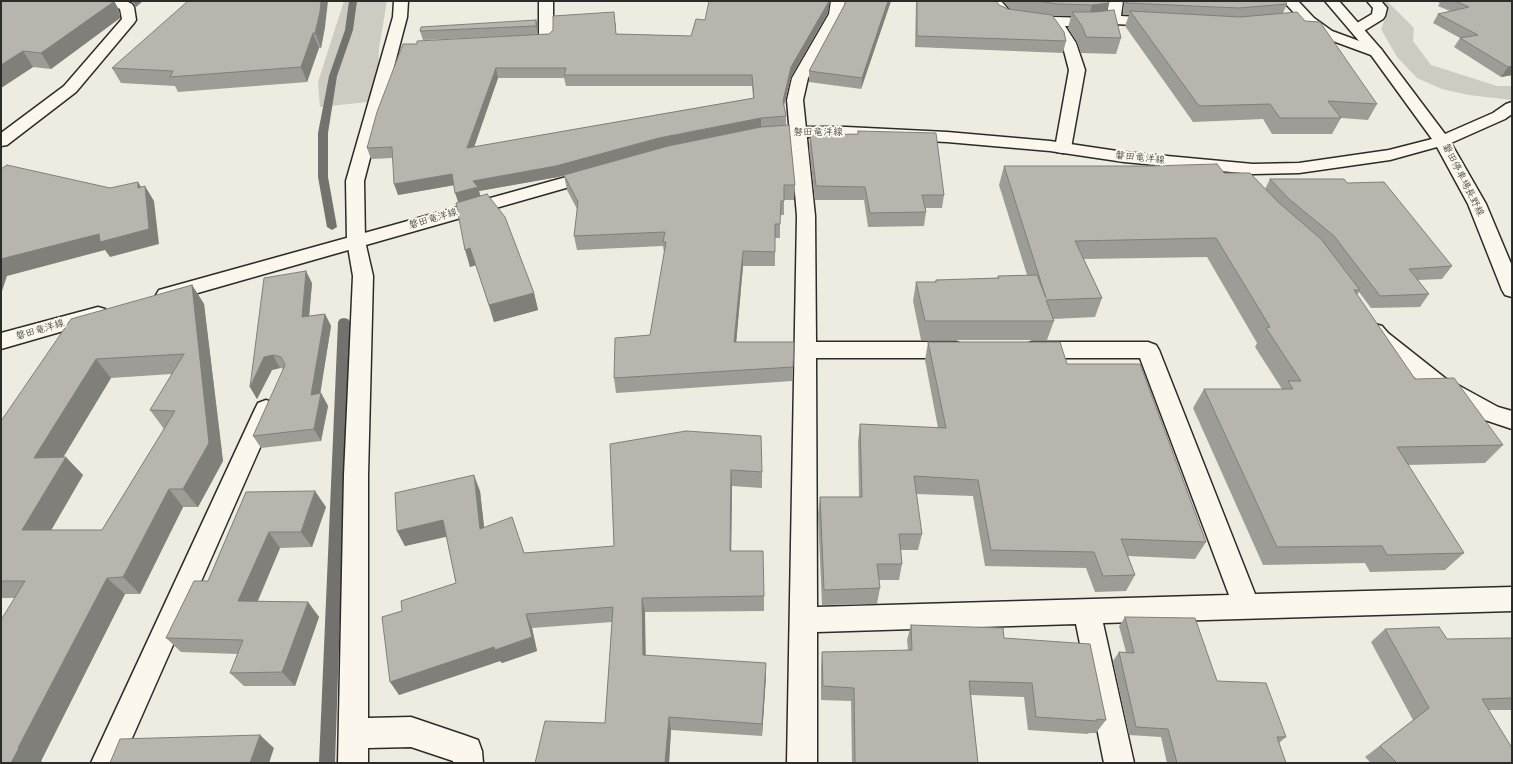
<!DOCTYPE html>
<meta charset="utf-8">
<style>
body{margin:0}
#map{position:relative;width:1513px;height:764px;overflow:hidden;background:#eeebe0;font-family:"Shantell Sans",sans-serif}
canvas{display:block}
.frame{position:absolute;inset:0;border:2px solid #2b2b2b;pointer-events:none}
</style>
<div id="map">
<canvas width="1513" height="764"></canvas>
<div class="frame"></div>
</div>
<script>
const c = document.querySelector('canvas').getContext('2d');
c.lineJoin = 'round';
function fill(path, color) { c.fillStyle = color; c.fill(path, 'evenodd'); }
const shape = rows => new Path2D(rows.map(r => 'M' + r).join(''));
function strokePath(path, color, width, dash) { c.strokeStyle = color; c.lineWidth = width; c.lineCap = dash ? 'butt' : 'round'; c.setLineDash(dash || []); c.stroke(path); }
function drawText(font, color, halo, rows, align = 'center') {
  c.font = font + ' "Shantell Sans","Klee One",sans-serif'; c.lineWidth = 4; c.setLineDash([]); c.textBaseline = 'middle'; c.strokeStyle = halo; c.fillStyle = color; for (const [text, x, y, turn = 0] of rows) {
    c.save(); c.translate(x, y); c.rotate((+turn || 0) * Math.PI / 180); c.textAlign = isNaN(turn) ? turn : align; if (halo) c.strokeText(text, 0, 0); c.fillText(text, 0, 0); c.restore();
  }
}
fill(shape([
 [344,1,387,1,379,48,377,101,320,107,318,82],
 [1374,1,1387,1,1414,28,1413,41,1431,65,1497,86,1512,86,1512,100,1469,95,1442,89,1417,78,1397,57,1381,29,1387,14]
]), '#cecbc2');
fill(shape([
 [349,1,357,1,353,30,337,76,328,133,328,177,337,227,332,230,327,227,318,177,318,133,329,76,345,30,349,1],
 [344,318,348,319,350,322,335,763,319,763,338,322,340,319,344,318]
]), '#74726e');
const street = shape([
 [108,1,126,1,132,4,134,7,136,20,134,23,76,92,7,145,1,146,1,133,64,86,122,19,120,9,110,4,108,1],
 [394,1,408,1,407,17,364,181,365,241,373,276,368,475,368,718,411,717,467,736,478,740,482,751,483,763,453,763,453,761,411,747,368,748,368,763,338,763,344,475,353,276,347,241,346,181,393,17,394,1],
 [539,1,553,1,553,40,551,43,546,44,523,45,518,44,516,41,518,38,539,36,539,1],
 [831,1,845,1,843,14,808,78,803,100,815,216,816,342,956,342,964,345,967,350,964,355,956,358,816,358,817,607,1229,595,1140,358,1032,358,1024,355,1021,350,1024,345,1032,342,1148,342,1156,345,1159,350,1255,594,1512,587,1512,611,1103,623,1134,763,1104,763,1076,624,817,632,817,763,787,763,797,216,787,100,792,78,829,14,831,1],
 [987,1,1001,1,1008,9,1014,12,1055,17,1089,18,1107,16,1109,1,1123,1,1121,16,1157,18,1162,19,1164,22,1162,25,1157,26,1114,24,1089,26,1065,26,1076,43,1085,70,1071,148,1069,152,1063,153,1057,152,1055,148,1069,70,1062,43,1050,25,1006,19,998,15,987,1],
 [1283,1,1298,1,1314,18,1332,31,1381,49,1383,52,1381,55,1376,56,1371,55,1322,37,1306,25,1270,25,1268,22,1270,19,1298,17,1283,1],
 [1367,1,1381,1,1387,8,1385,16,1383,19,1362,32,1357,33,1352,32,1350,29,1352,26,1372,14,1373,8,1367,1],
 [1375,324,1382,326,1388,333,1445,378,1498,407,1512,411,1512,429,1482,419,1429,390,1374,343,1368,336,1365,331,1368,326,1375,324],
 [266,400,274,403,277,409,121,763,91,763,255,409,258,403,266,400]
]);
const secondary = shape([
 [1325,1,1339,1,1381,49,1445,134,1493,113,1506,104,1512,102,1512,114,1505,119,1451,143,1486,204,1512,266,1512,297,1505,295,1502,290,1468,204,1437,147,1390,160,1299,173,1253,174,1124,162,1050,151,947,142,846,137,797,137,760,140,754,139,752,135,754,131,760,130,797,127,846,127,947,132,1050,141,1124,152,1253,164,1299,163,1389,150,1432,139,1371,55,1325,1],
 [595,169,601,170,604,174,601,178,166,302,159,300,156,295,159,290,595,169],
 [98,307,105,309,108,314,105,319,1,349,1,333,98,307]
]);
strokePath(street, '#2b2b2b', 3);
strokePath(secondary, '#2b2b2b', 3);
fill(street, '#fbf7ec');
fill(secondary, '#fbf7ec');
fill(shape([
 [1,1,114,1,119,10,120,18,51,69,33,67,1,88],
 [846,1,891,1,861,89,809,82,809,71,845,4],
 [916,1,996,1,999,5,1008,9,1014,10,1009,8,1003,1,1109,1,1107,11,1121,38,1116,54,1081,53,1077,42,1068,28,1071,16,1055,16,1035,13,1066,41,1063,53,915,47],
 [1124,1,1285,1,1287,4,1283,13,1305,21,1377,104,1368,120,1341,118,1332,134,1272,134,1263,119,1193,122,1125,26,1129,15,1123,15],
 [1435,1,1512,1,1512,75,1501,77,1454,47,1460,38,1433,23,1438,14,1450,11,1438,6,1440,3],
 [828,13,791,77,784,106,786,116,786,125,795,185,794,200,784,200,784,215,780,215,780,238,775,238,775,266,743,266,736,342,793,367,792,381,616,393,614,378,650,335,664,253,663,246,577,250,574,236,577,209,567,190,564,175,662,148,558,177,479,191,480,196,534,293,538,310,494,322,476,265,470,267,458,202,454,185,398,195,392,158,371,159,367,148,417,44,549,34,616,23,616,34,691,36,705,20],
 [498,78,564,78,566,86,752,86,753,98,474,147],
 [536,20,538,28,538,35,423,40,420,31],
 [325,27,321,48,319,48,307,82,178,92,175,86,121,83,112,68],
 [858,131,944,195,942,208,926,208,926,212,924,226,868,227,864,200,815,200,809,148,810,135,858,134],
 [1004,166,1224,173,1265,189,1270,179,1347,183,1452,266,1442,279,1418,280,1429,294,1420,307,1371,308,1359,292,1357,295,1415,379,1503,445,1485,463,1408,465,1464,553,1445,570,1370,572,1365,563,1263,565,1193,408,1204,389,1282,389,1255,347,1257,343,1207,257,1084,259,1102,298,1095,317,1053,319,1054,321,1047,340,921,340,913,301,916,282,935,282,936,280,997,278,998,276,1027,275,999,185],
 [312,283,309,316,325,314,331,326,320,394,321,393,328,406,321,441,261,448,253,436,284,369,280,368,272,370,257,399,250,387],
 [192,285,204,304,223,461,198,507,183,507,140,594,125,594,41,761,42,762,1,763,14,598,1,598,1,421],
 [172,374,150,410,164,429,102,530,51,530,83,475,63,457,111,378],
 [928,342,1067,364,1206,542,1195,559,1128,556,1135,575,1126,591,1095,592,1086,568,985,566,973,496,916,494,922,534,918,550,901,550,902,564,899,580,879,580,880,588,877,604,822,605,818,514,820,497,859,497,858,442,860,424,938,428,925,360],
 [610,444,762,472,762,488,732,486,731,551,764,596,764,611,645,612,645,655,766,676,762,736,671,730,669,763,535,763,605,723,612,622,532,628,537,651,502,663,500,661,399,695,402,611,456,583,446,536,405,546,397,531,480,491,484,527,524,553,614,546],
 [246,492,326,507,312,547,280,548,258,601,308,602,319,617,295,686,244,686,230,673,238,654,181,652,166,638,208,581],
 [1125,617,1217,681,1286,737,1279,743,1286,763,1167,763,1161,737,1129,735,1113,661,1119,652,1126,652,1119,626],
 [911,625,1004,638,1106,720,1096,733,1089,733,1088,734,1028,730,1024,697,971,695,978,763,852,763,851,701,821,700,821,667,822,652,908,650,907,640],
 [1385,629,1447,639,1512,638,1512,710,1489,710,1512,763,1371,763,1365,757,1413,720,1371,642]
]), '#9e9c96');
fill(shape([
 [112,1,114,1,119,10,120,18,51,69,41,53],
 [132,1,143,1,136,7],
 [321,1,328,1,325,27,321,48,315,33],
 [829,1,830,1,828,13,791,77,782,112,783,101,791,67],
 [888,1,891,1,861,89,862,78],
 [1109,3,1106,15,1089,16,1092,5],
 [536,20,538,28,538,35,536,26],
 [313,33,319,48,307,82,301,67],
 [23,51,33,67,1,88,1,65],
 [1512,66,1512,75,1501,77,1508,67],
 [496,68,498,78,470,159,467,148],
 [761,118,761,129,660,149,558,177,479,191,481,198,459,204,455,193,473,181,659,138],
 [452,174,455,185,398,195,394,184],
 [138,182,146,195,145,186,154,201,159,244,110,257,105,250,7,276,1,294,1,259,138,188],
 [470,248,476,265,470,267,465,250],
 [743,251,743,266,735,356,734,342],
 [306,271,312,283,308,329,302,317],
 [192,285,204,304,223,461,198,507,183,489],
 [534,293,538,310,494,322,489,305],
 [325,314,331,326,318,407,311,395],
 [273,355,280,368,272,370,257,399,250,387,264,357],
 [96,359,111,378,52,476,34,458],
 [321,393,328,406,321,441,314,429],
 [66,457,83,475,41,548,22,530],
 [731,470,732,486,731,566,730,551],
 [474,475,480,491,486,544,480,529],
 [169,489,183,507,140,594,123,577],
 [315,491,326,507,312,547,301,532],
 [443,520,450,536,405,546,397,531],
 [269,532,280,548,251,616,238,601],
 [107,578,125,594,41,761,42,762,41,763,11,763,18,748],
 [642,598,645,612,646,668,643,655],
 [308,602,319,617,295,686,282,672],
 [526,614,532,628,537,651,502,663,500,661,399,695,390,682],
 [766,663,766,676,762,736,762,724],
 [669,717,671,730,669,763,665,763],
 [260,735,274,748,269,763,250,763]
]), '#817f7a');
const building = shape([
 [1,1,112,1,112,3,41,53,23,51,1,65,1,1],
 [188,1,321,1,320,12,315,33,313,33,301,67,170,77,173,71,112,68,188,1],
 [709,1,829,1,828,3,791,67,783,101,786,116,761,118,659,138,556,166,473,181,478,187,455,193,452,174,394,184,392,147,367,148,377,112,403,44,417,44,417,41,549,34,553,30,553,16,614,12,616,34,691,36,696,19,705,20,709,1],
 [496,68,566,68,564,75,752,75,754,98,467,148,496,68],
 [846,1,888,1,862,78,809,71,845,4,846,1],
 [917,1,996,1,999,5,1008,9,1052,15,1064,32,1066,41,917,36,917,1],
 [1037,1,1109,1,1109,3,1092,5,1058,4,1037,1],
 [1127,1,1285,1,1287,4,1239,8,1126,3,1127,1],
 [1455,1,1512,1,1512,66,1508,67,1460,38,1478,35,1438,14,1469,7,1455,1],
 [1114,10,1121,38,1086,37,1082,26,1072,12,1094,12,1114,10],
 [1130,11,1240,17,1297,12,1305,21,1320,22,1377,104,1328,101,1341,118,1280,118,1270,104,1199,106,1130,11],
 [536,20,536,26,420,31,421,27,536,20],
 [789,125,795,185,784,185,784,201,781,201,780,224,775,224,775,252,743,251,734,342,794,342,793,367,614,378,615,338,650,335,666,242,663,242,665,232,574,236,578,202,564,175,668,146,761,127,789,125],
 [858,131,936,133,944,195,922,195,926,212,870,213,865,187,816,186,810,135,858,134,858,131],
 [1217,164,1224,173,1250,173,1278,202,1321,239,1360,290,1354,290,1415,379,1454,378,1503,445,1397,447,1464,553,1387,555,1382,546,1277,547,1204,389,1293,389,1288,381,1301,381,1266,328,1270,327,1216,238,1075,241,1102,298,1046,300,1054,321,925,321,916,282,936,282,936,280,999,278,998,276,1037,275,1046,298,1004,166,1150,166,1217,164],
 [7,165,110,188,138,182,138,188,145,186,149,229,100,242,99,234,1,259,1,169,7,165],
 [1270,179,1344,179,1347,183,1384,182,1452,266,1409,269,1429,294,1380,296,1334,236,1289,199,1270,179],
 [487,194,505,217,534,293,489,305,470,248,465,250,456,203,487,194],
 [306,271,302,317,325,314,311,395,321,393,314,429,253,436,285,365,281,357,273,355,264,357,250,387,264,278,306,271],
 [192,285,209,443,183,489,169,489,123,577,107,578,18,748,19,748,11,763,1,763,1,620,25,581,1,581,1,421,71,319,192,285],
 [184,354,150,410,175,411,102,530,22,530,66,457,34,458,96,359,184,354],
 [928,342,1060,342,1067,364,1140,364,1206,542,1121,539,1135,575,1103,576,1094,552,991,550,978,480,914,476,922,534,899,534,902,564,877,564,880,588,824,590,820,497,862,497,860,424,946,428,928,342],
 [686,431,761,436,762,472,731,470,730,551,763,551,764,596,642,598,643,655,766,663,762,724,669,717,665,763,535,763,545,721,605,723,613,607,526,614,532,637,495,650,494,647,390,682,382,617,402,611,401,601,456,583,443,520,397,531,395,493,474,475,480,529,512,517,524,553,614,546,610,444,686,431],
 [315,491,301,532,269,532,238,601,308,602,282,672,230,673,243,640,166,638,194,581,208,581,246,492,315,491],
 [1125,617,1195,618,1217,681,1266,683,1286,737,1277,737,1286,763,1177,763,1168,729,1136,727,1119,652,1134,653,1125,617],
 [911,625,1003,628,1004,638,1090,644,1106,720,1097,719,1097,721,1036,717,1032,683,969,681,978,763,855,763,854,688,823,686,822,652,912,650,911,625],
 [1439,627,1447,639,1512,638,1512,698,1482,699,1512,748,1512,763,1397,763,1380,746,1429,708,1385,629,1439,627],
 [260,735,250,763,110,763,120,739,260,735]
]);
fill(building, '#b8b5ae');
strokePath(building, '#817f7a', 1);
drawText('10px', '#2b2b2b', '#fbf7ec', [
 ["磐田竜洋線",818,132],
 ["磐田竜洋線",1140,158,6],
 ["磐田停車場長野線",1463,180,63],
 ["磐田竜洋線",433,219,-16],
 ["磐田竜洋線",40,330,-16]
]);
</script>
